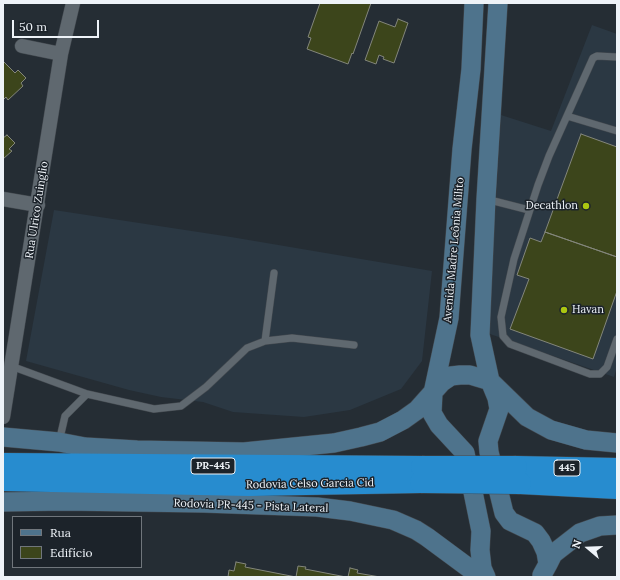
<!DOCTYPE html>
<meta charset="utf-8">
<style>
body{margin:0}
#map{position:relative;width:620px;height:580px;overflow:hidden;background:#252d34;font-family:Lora,serif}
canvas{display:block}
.frame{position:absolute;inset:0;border:4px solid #eef3f8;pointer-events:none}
.legend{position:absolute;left:12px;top:516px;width:130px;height:52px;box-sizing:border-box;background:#1c232a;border:1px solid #70767c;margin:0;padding:5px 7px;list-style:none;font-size:12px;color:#eef3f8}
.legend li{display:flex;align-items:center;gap:8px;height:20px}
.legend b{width:20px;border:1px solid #70767c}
.north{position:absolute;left:568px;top:528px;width:40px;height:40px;-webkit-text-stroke:3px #1c232a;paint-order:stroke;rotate:289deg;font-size:11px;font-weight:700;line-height:16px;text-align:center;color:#eef3f8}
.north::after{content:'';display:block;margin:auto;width:14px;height:18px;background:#eef3f8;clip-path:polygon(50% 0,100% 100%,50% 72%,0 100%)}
.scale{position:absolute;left:12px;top:20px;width:87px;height:18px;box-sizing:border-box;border:2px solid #eef3f8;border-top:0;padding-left:5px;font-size:12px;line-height:14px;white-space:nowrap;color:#eef3f8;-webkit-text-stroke:3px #1c232a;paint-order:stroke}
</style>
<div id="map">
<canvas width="620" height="580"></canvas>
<div class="frame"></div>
<ul class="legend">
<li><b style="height:5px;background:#4e738c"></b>Rua</li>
<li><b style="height:11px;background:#3c451b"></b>Edifício</li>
</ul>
<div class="north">N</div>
<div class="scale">50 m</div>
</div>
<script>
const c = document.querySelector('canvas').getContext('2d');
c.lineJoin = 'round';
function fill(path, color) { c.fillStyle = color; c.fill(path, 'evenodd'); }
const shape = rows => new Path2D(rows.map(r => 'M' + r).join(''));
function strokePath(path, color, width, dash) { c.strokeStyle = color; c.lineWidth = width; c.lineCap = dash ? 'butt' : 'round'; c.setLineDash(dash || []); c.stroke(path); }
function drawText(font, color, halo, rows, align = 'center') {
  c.font = font + ' Lora,serif'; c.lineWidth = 3; c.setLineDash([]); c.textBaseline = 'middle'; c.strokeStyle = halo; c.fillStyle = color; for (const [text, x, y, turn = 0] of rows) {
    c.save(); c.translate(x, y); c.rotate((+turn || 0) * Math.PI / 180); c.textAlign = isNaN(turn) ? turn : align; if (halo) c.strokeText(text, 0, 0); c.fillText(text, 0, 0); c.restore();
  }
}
fill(shape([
 [592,25,617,34,617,367,614,377,490,334,486,317,495,218,501,115,551,131],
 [54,210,231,237,432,271,422,361,401,389,350,410,304,417,233,412,203,402,161,397,129,390,26,361]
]), '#2b3843');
const building = shape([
 [320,3,371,3,353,54,352,53,348,64,307,49,311,38,308,37,320,3],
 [398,19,408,23,394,63,383,59,384,57,379,55,376,64,365,60,379,21,395,27,398,19],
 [3,61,15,73,18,70,26,78,21,83,23,86,8,100,6,97,3,100,3,61],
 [581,134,617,147,617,257,545,232,581,134],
 [7,135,15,143,9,149,12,151,3,159,3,138,7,135],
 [545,232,617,257,617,291,593,359,510,329,529,279,517,275,530,238,541,242,545,232],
 [236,562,246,564,245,567,296,577,298,566,306,567,305,569,346,577,228,577,229,570,234,571,236,562],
 [350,568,358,570,357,573,380,577,348,577,350,568]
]);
fill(building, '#3c451b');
strokePath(building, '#83867b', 1);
const lane = shape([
 [617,57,597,56,593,58,549,156,538,185,514,259,501,317,503,336,510,344,590,374,600,374,607,367,617,339],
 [567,116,617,131],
 [486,199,529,210],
 [265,341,274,273],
 [11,366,87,394],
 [59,442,65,416,87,394,154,409,181,406,206,387,247,348,265,341,292,338,354,345]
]);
const street = shape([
 [22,46,61,54],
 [3,199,38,205],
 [3,417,61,54,73,3]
]);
const secondary = shape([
 [474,3,471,69,462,149,449,318,433,393,432,413,439,425,465,453,481,531,480,550,482,568,486,577],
 [498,3,486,199,480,335,490,381,497,398,499,409,488,441,489,452,504,513,510,521,535,533,541,541,546,552,548,564,542,575,542,577],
 [3,437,59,442,85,447,137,450,244,452,334,443,361,437,380,432,403,420,417,410,442,382,451,376,460,375,470,375,490,381,527,417,551,430,586,440,617,443],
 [3,502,64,501,203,503,317,507,350,511,393,520,416,530,427,537,481,577],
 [548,564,553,554,580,533,600,526,617,525]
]);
const highway = shape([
 [3,464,422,467],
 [516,467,617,469],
 [3,480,249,485,421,482],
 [520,483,617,488]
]);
strokePath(lane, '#444a50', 8);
strokePath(street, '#444a50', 15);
strokePath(secondary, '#444a50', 20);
strokePath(highway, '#444a50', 23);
strokePath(lane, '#5f686f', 7);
strokePath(street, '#5f686f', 14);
strokePath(secondary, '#4e738c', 19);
strokePath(highway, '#278ccf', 22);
const highwayBridge = shape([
 [422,467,516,467],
 [421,482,520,483]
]);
strokePath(highwayBridge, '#444a50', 23, []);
strokePath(highwayBridge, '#278ccf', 22);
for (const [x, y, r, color] of [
 [586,206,4,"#acc611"],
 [564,310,4,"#acc611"]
]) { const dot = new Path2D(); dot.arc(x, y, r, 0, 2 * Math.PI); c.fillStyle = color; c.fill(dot); strokePath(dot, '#1c232a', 1.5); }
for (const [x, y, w] of [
 [213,466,44],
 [567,468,26]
]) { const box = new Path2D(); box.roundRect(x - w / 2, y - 8, w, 16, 3); c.fillStyle = '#1c232a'; c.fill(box); strokePath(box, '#eef3f8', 1); }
drawText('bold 10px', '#eef3f8', null, [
 ["PR-445",213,466],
 ["445",567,468]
]);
drawText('11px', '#eef3f8', '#1c232a', [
 ["Decathlon",578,206],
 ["Havan",572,310,"left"]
], 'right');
drawText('11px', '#eef3f8', '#1c232a', [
 ["Rua Ulrico Zuinglio",37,210,-81],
 ["Avenida Madre Leônia Milito",454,250,-85],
 ["Rodovia Celso Garcia Cid",310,484,-1],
 ["Rodovia PR-445 - Pista Lateral",251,506,2]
]);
</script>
